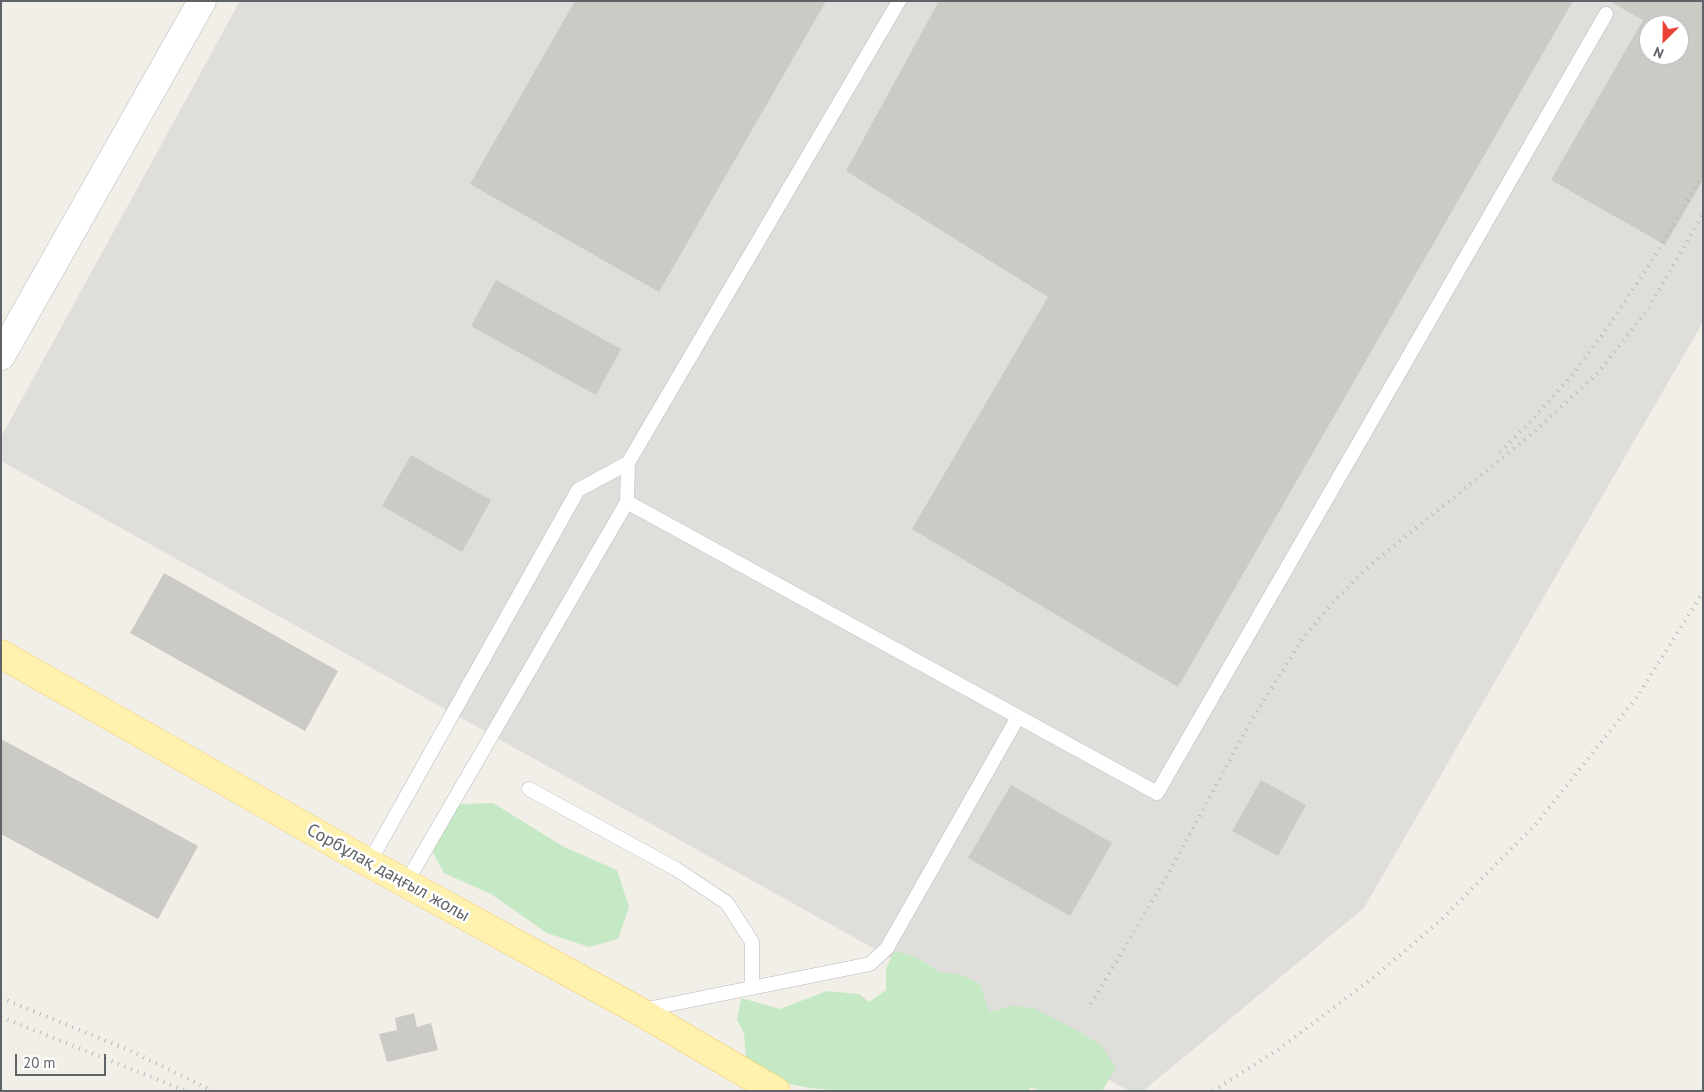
<!DOCTYPE html>
<meta charset="utf-8">
<style>
body{margin:0}
#map{position:relative;width:1704px;height:1092px;overflow:hidden;background:#f1efe8;font-family:"PT Sans",sans-serif}
canvas{display:block}
.frame{position:absolute;inset:0;border:2px solid #5f6368;pointer-events:none}
.north{position:absolute;left:1639px;top:15px;width:50px;height:50px;box-sizing:border-box;background:#fff;border:1px solid #bfc1c3;border-radius:50%;rotate:203deg;font-size:14px;font-weight:700;line-height:20px;text-align:center;color:#5f6368}
.north::after{content:'';display:block;margin:auto;width:18px;height:22px;background:#ea4335;clip-path:polygon(50% 0,100% 100%,50% 72%,0 100%)}
.scale{position:absolute;left:15px;top:1054px;width:91px;height:22px;box-sizing:border-box;border:2px solid #5f6368;border-top:0;padding-left:6px;font-size:15px;line-height:18px;white-space:nowrap;color:#5f6368;-webkit-text-stroke:4px #fff;paint-order:stroke}
</style>
<div id="map">
<canvas width="1704" height="1092"></canvas>
<div class="frame"></div>
<div class="north">N</div>
<div class="scale">20 m</div>
</div>
<script>
const c = document.querySelector('canvas').getContext('2d');
c.lineJoin = 'round';
function fill(path, color) { c.fillStyle = color; c.fill(path, 'evenodd'); }
const shape = rows => new Path2D(rows.map(r => 'M' + r).join(''));
function strokePath(path, color, width, dash) { c.strokeStyle = color; c.lineWidth = width; c.lineCap = dash ? 'butt' : 'round'; c.setLineDash(dash || []); c.stroke(path); }
function drawText(font, color, halo, rows, align = 'center') {
  c.font = font + ' "PT Sans",sans-serif'; c.lineWidth = 5; c.setLineDash([]); c.textBaseline = 'middle'; c.strokeStyle = halo; c.fillStyle = color; for (const [text, x, y, turn = 0] of rows) {
    c.save(); c.translate(x, y); c.rotate((+turn || 0) * Math.PI / 180); c.textAlign = isNaN(turn) ? turn : align; if (halo) c.strokeText(text, 0, 0); c.fillText(text, 0, 0); c.restore();
  }
}
fill(shape([
 [240,1,1703,1,1703,322,1364,908,1143,1091,1129,1091,1,461,1,437],
 [1649,25,1679,25,1679,55,1649,55]
]), '#e0deda');
fill(shape([
 [493,803,564,847,617,870,629,907,618,939,589,947,547,933,491,894,444,873,432,851,436,818,462,804],
 [894,951,916,957,940,972,962,975,980,984,989,1012,1012,1006,1034,1008,1076,1030,1101,1045,1116,1068,1102,1091,1044,1091,1029,1087,1029,1091,845,1091,810,1088,785,1083,746,1059,744,1033,737,1020,741,998,780,1009,827,991,859,994,869,1002,886,990,886,969]
]), '#c5e8c5');
fill(shape([
 [575,1,826,1,659,292,470,184],
 [939,1,1573,1,1178,687,912,529,1048,297,846,171],
 [1609,1,1703,1,1703,180,1665,245,1551,180,1643,20],
 [1649,25,1679,25,1679,55,1649,55],
 [496,280,621,349,596,395,471,326],
 [411,455,491,500,462,552,382,506],
 [164,573,338,671,305,731,130,633],
 [1,739,198,846,158,919,1,834],
 [1261,780,1306,805,1278,856,1232,831],
 [1011,785,1112,843,1070,916,968,858],
 [414,1013,417,1027,431,1023,438,1050,387,1062,379,1034,397,1030,395,1018]
]), '#cccac5');
const lane = shape([
 [627,502,628,463],
 [529,789,676,869,727,903,752,942,752,988],
 [369,863,578,490,628,463,899,1],
 [406,883,627,502,1157,793,1606,14],
 [642,1010,870,964,887,948,1018,717]
]);
const street = shape([
 [1,356,202,1]
]);
const primary = shape([
 [1,654,369,863,639,1011,776,1091]
]);
strokePath(lane, '#b5b8bc', 15);
strokePath(street, '#b5b8bc', 29);
strokePath(primary, '#f2c960', 29);
strokePath(lane, '#fff', 14);
strokePath(street, '#fff', 28);
strokePath(primary, '#fff2af', 28);
strokePath(shape([
 [1500,452,1531,421,1573,374,1608,327,1655,256,1703,174],
 [1,998,129,1050,213,1091],
 [1091,1004,1166,878,1250,723,1303,638,1335,600,1368,567,1533,433,1598,373,1648,309,1703,214],
 [1,1017,186,1091],
 [1213,1091,1279,1049,1374,977,1441,920,1537,823,1637,697,1703,592]
]), '#b6b7b8', 4, [1, 6]);
drawText('18px', '#5f6368', '#fff', [
 ["Сорбұлақ даңғыл жолы",388,873,29]
]);
</script>
